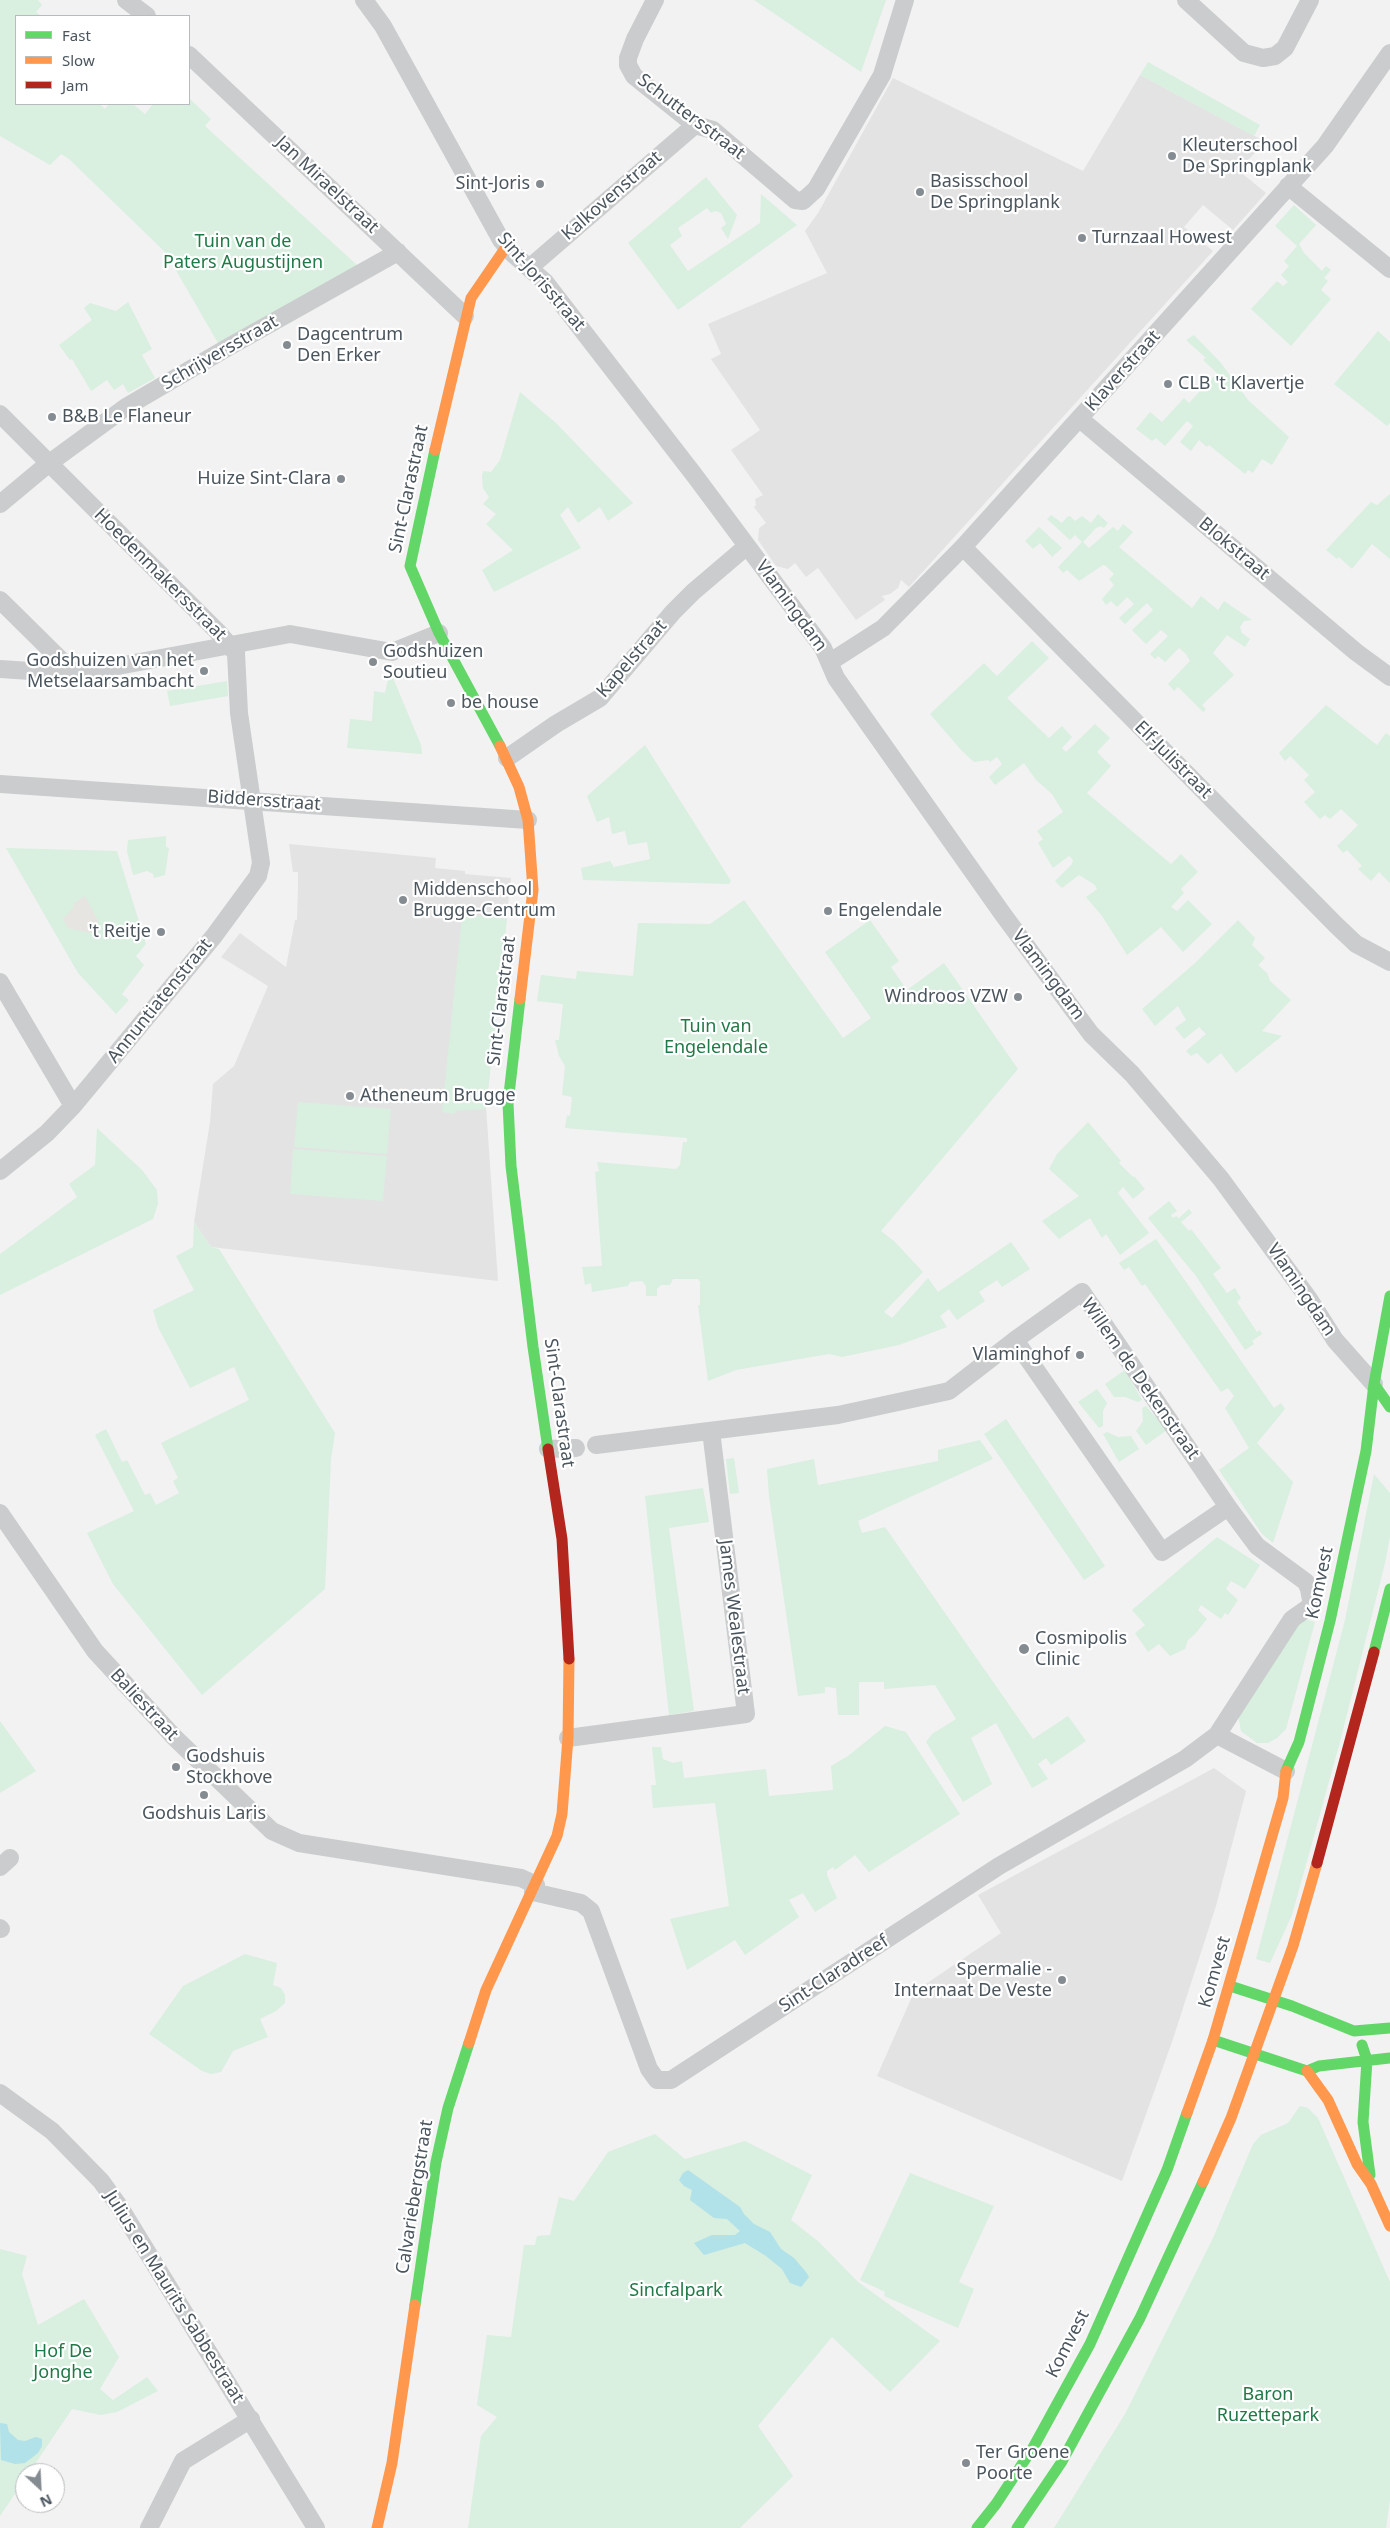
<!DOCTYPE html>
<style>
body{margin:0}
#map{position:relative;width:1390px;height:2528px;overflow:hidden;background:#f2f2f2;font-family:"Noto Sans",sans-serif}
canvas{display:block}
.legend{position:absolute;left:15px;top:15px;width:175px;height:90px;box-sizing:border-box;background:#fff;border:1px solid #b7bbbe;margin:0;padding:6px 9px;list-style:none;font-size:15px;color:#4a555d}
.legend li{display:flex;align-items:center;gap:10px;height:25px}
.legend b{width:25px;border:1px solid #b7bbbe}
.north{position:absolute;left:15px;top:2463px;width:50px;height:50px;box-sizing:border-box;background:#fff;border:1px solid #b7bbbe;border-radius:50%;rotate:155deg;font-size:14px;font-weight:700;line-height:20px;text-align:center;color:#4a555d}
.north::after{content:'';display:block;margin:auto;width:18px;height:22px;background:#858c91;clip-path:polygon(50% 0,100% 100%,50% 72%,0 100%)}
</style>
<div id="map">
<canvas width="1390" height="2528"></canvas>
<ul class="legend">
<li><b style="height:6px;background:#63d668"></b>Fast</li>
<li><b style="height:6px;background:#ff974d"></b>Slow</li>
<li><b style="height:6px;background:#b3261e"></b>Jam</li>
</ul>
<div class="north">N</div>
</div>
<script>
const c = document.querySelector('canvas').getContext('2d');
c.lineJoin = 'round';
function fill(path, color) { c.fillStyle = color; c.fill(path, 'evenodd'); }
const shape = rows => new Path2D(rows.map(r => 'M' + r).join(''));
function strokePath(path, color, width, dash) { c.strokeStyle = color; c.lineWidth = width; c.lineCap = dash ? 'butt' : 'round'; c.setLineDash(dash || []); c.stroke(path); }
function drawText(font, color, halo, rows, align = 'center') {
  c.font = font + ' "Noto Sans",sans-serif'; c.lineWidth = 4.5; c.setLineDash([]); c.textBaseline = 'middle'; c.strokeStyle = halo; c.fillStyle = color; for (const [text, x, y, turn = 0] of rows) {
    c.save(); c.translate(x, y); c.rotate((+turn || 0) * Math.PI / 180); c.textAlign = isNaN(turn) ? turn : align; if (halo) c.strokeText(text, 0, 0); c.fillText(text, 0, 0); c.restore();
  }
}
fill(shape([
 [1140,75,1266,142,1238,170,1266,193,1233,230,1203,205,1184,227,1213,251,909,587,901,580,898,588,890,594,882,596,885,600,856,620,818,568,806,577,795,563,788,569,776,566,758,540,759,528,766,523,754,507,756,505,755,499,763,495,731,450,760,430,711,359,721,354,708,324,827,273,805,231,818,213,893,78,1083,171],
 [289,844,436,858,435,868,465,871,465,874,511,878,486,1107,498,1281,211,1247,194,1222,210,1122,213,1084,234,1066,268,986,221,957,240,933,286,967,295,920,297,920,298,886,298,872,293,872],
 [1214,1768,1246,1791,1216,1906,1172,2042,1122,2181,877,2076,914,1992,1001,1933,978,1895]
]), '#e4e3e3');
fill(shape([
 [0,0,38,0,42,5,36,12,41,16,16,16,16,104,100,104,105,109,109,104,133,104,145,114,153,104,189,104,189,98,211,119,205,126,358,266,218,343,166,253,69,159,61,154,50,165,0,136],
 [754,0,886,0,861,72],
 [1148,62,1260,125,1254,136,1140,75],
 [706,177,737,215,728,239,721,228,726,224,721,213,715,211,711,213,707,208,678,228,682,236,670,245,688,271,760,223,761,194,797,225,678,310,628,243],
 [1294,205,1316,225,1299,244,1304,253,1322,271,1326,266,1331,270,1324,278,1328,281,1321,290,1331,299,1291,346,1251,309,1277,281,1283,286,1288,282,1281,275,1289,266,1284,261,1297,246,1275,226],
 [128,302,152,349,142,355,155,378,128,393,123,384,114,390,107,380,91,391,72,359,70,360,59,345,92,320,84,308,90,303,116,311],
 [1378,331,1390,342,1390,423,1387,426,1334,384],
 [1194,335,1221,363,1248,400,1289,437,1272,465,1262,459,1253,473,1248,470,1245,474,1209,445,1207,447,1199,440,1191,451,1180,442,1193,426,1187,421,1165,446,1156,438,1152,441,1136,429,1150,412,1162,422,1184,398,1189,403,1217,373,1203,360,1206,358,1186,340],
 [520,392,556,423,633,503,608,521,600,507,578,523,568,507,560,515,581,548,494,592,482,570,513,550,486,524,496,514,483,504,489,497,483,488,482,476,483,471,491,472,500,460],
 [1390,494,1390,559,1372,544,1352,569,1339,557,1337,559,1326,550,1371,502,1377,505],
 [1098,514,1108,523,1104,528,1101,526,1096,528,1083,542,1089,548,1113,527,1118,531,1123,524,1133,532,1119,547,1192,608,1201,596,1218,610,1224,601,1252,620,1244,621,1240,627,1242,633,1250,639,1245,647,1227,635,1213,653,1234,675,1202,705,1206,709,1203,712,1178,687,1174,691,1168,684,1190,661,1186,654,1179,648,1165,662,1158,656,1155,659,1150,654,1168,636,1161,630,1146,644,1132,630,1153,610,1147,603,1125,624,1119,618,1134,604,1127,597,1117,607,1111,601,1106,605,1102,599,1114,585,1109,579,1114,574,1106,566,1103,565,1079,581,1067,570,1063,573,1058,567,1082,542,1075,535,1070,540,1047,519,1051,515,1062,523,1067,517,1070,516,1075,521,1082,516,1091,523],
 [1039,527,1062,548,1052,557,1040,543,1033,549,1025,541],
 [1032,641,1049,658,1007,698,1049,738,1062,726,1072,737,1062,748,1066,752,1095,724,1110,738,1097,752,1111,766,1087,793,1171,864,1181,854,1198,872,1181,889,1184,893,1171,907,1177,911,1188,900,1212,924,1183,952,1161,927,1127,955,1102,916,1086,897,1097,889,1095,885,1079,875,1062,888,1055,881,1072,864,1073,860,1069,856,1053,868,1038,843,1043,839,1037,831,1063,812,1052,794,1036,780,1024,763,995,785,989,777,1002,764,997,757,990,762,988,760,974,762,962,751,930,714,984,663,997,676],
 [391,673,421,745,422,754,347,748,350,719,372,721,374,691,385,693,389,674],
 [227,681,228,696,170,706,167,691],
 [1326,705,1377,745,1386,733,1390,736,1390,883,1379,872,1371,881,1358,869,1362,866,1347,850,1343,853,1337,846,1358,825,1341,809,1330,819,1325,815,1320,819,1304,802,1315,792,1304,780,1309,775,1290,756,1285,761,1279,753],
 [645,745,731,881,729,884,583,880,581,868,610,861,614,867,650,859,647,842,628,845,625,831,612,834,609,817,597,822,587,796],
 [166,836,166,847,169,848,165,875,154,878,153,874,147,871,133,875,127,851,128,840],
 [6,848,117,851,146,944,136,956,144,965,122,994,129,1000,116,1014,78,973],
 [744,900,843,1038,871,1018,825,952,870,920,899,961,891,967,907,990,944,963,1018,1069,881,1231,895,1242,923,1272,884,1312,892,1318,928,1278,938,1292,1011,1242,1030,1269,1002,1287,997,1280,979,1292,985,1301,957,1320,949,1309,940,1316,947,1327,899,1345,842,1357,829,1354,736,1370,708,1381,698,1305,700,1305,700,1282,698,1279,673,1279,670,1285,661,1285,657,1289,657,1296,646,1296,646,1286,642,1281,630,1282,628,1286,592,1292,591,1283,585,1285,582,1267,602,1266,595,1172,599,1171,597,1162,676,1169,680,1165,683,1142,687,1142,687,1138,565,1128,567,1115,570,1116,572,1097,562,1095,565,1066,559,1056,555,1040,559,1040,563,1004,537,1001,541,975,576,979,577,971,633,976,638,923,710,924],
 [462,914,507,919,486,1109,455,1111,455,1114,442,1112],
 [1238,920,1255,938,1252,945,1265,958,1258,965,1267,973,1270,981,1291,1000,1262,1031,1282,1036,1236,1073,1221,1053,1208,1064,1197,1053,1191,1056,1186,1051,1206,1034,1199,1027,1184,1039,1175,1028,1186,1020,1178,1006,1155,1026,1142,1009,1195,963],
 [298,1102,391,1109,387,1154,294,1147],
 [1088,1122,1121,1161,1119,1163,1133,1177,1134,1176,1145,1189,1133,1199,1123,1187,1118,1193,1149,1233,1120,1255,1106,1234,1102,1238,1090,1218,1059,1239,1042,1221,1079,1196,1049,1169,1057,1154],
 [97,1128,142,1170,157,1190,158,1204,153,1219,0,1295,0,1254,77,1197,69,1184,95,1165],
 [293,1149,387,1156,383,1201,290,1194],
 [1169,1201,1177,1211,1171,1215,1173,1218,1176,1216,1179,1218,1189,1209,1192,1213,1181,1222,1189,1231,1191,1229,1221,1268,1213,1274,1227,1293,1235,1288,1241,1298,1237,1302,1257,1332,1260,1330,1262,1334,1252,1341,1254,1344,1245,1350,1196,1276,1148,1218],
 [194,1222,211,1247,219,1249,335,1433,331,1459,325,1589,202,1695,113,1584,87,1533,134,1511,95,1435,106,1429,122,1462,127,1460,145,1495,150,1493,156,1505,179,1493,173,1481,178,1478,161,1443,249,1400,234,1367,190,1388,158,1327,153,1310,194,1290,176,1256,193,1247],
 [1156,1239,1274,1408,1281,1403,1285,1409,1257,1443,1293,1482,1273,1543,1262,1534,1219,1470,1249,1448,1225,1408,1234,1396,1228,1388,1221,1392,1145,1284,1142,1286,1129,1267,1124,1270,1119,1263],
 [1125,1370,1142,1400,1138,1402,1125,1397,1114,1397,1105,1384],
 [1097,1389,1107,1403,1103,1411,1103,1426,1099,1428,1078,1402],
 [1146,1406,1167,1430,1146,1445,1136,1431,1143,1421,1142,1408],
 [1006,1419,1105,1566,1084,1580,984,1434],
 [1107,1432,1118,1437,1131,1436,1139,1449,1119,1462,1103,1434],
 [980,1440,993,1459,858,1521,862,1533,885,1527,1033,1739,1068,1716,1086,1741,1051,1765,1046,1758,1038,1764,1048,1779,1032,1788,996,1723,971,1738,992,1784,963,1802,926,1742,932,1734,956,1719,935,1685,884,1689,884,1682,859,1682,859,1715,838,1715,836,1688,825,1687,825,1693,798,1696,769,1496,767,1469,814,1459,818,1485,938,1461,938,1450],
 [734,1458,739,1493,730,1494,726,1459],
 [1374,1474,1390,1493,1390,1536,1385,1563,1340,1742,1292,1915,1270,1963,1256,1959,1345,1620],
 [703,1488,709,1522,669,1528,694,1711,669,1715,645,1496],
 [1217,1537,1260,1565,1245,1589,1231,1581,1226,1589,1238,1600,1228,1615,1225,1613,1221,1619,1201,1605,1198,1610,1207,1619,1195,1634,1188,1640,1185,1649,1170,1656,1159,1644,1148,1652,1135,1633,1145,1625,1132,1610],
 [1301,1618,1315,1622,1286,1729,1277,1738,1268,1743,1257,1743,1241,1731,1238,1715],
 [0,1721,36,1771,0,1793],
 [885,1726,906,1732,960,1814,869,1872,855,1855,835,1870,833,1867,827,1871,827,1875,837,1898,815,1912,803,1893,789,1900,799,1917,745,1955,735,1940,687,1970,670,1919,729,1906,715,1803,653,1808,651,1785,656,1785,652,1747,661,1747,663,1759,673,1763,682,1761,684,1778,766,1769,769,1796,833,1790,831,1766,848,1756],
 [245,1954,277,1963,273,1985,281,1988,285,1995,285,2003,276,2011,260,2019,268,2037,233,2051,221,2072,211,2074,202,2071,149,2034,183,1986],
 [1300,2106,1308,2108,1318,2118,1390,2282,1390,2499,1386,2528,1054,2528,1125,2414,1213,2238,1253,2144,1261,2135,1288,2123],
 [655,2134,685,2159,745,2141,812,2175,791,2220,819,2242,858,2282,940,2341,890,2392,832,2337,758,2426,793,2476,740,2528,468,2528,481,2436,497,2417,477,2405,487,2335,511,2337,524,2245,535,2245,537,2236,550,2235,559,2197,574,2201,608,2152],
 [910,2173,994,2206,959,2282,974,2289,958,2328,884,2296,885,2292,860,2280],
 [0,2249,27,2256,22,2274,38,2325,84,2299,119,2357,100,2389,113,2400,147,2377,158,2391,117,2412,101,2415,72,2409,29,2473,25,2473,25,2479,0,2516]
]), '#d9efdf');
fill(shape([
 [85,896,98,921,90,933,68,928,63,919,74,907,73,904]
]), '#e6e5e1');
fill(shape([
 [688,2170,740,2207,744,2214,754,2224,770,2232,781,2249,794,2258,806,2272,809,2277,801,2287,790,2283,782,2269,766,2256,745,2243,704,2255,694,2243,712,2235,735,2235,740,2231,727,2219,714,2218,690,2200,692,2190,684,2186,679,2180,683,2173],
 [0,2423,7,2424,9,2432,18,2440,25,2441,36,2437,42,2439,42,2446,38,2453,25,2463,15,2464,1,2460]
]), '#b1e1e9');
strokePath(shape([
 [126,0,147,16],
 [364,0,383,26,501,240,512,253,545,282,695,476,823,648,836,678,1002,913,1091,1034,1132,1074,1221,1179,1309,1299,1335,1340,1374,1384],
 [655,0,635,39,628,58,628,65,634,76,695,125,713,130,795,200,803,201,816,189,882,75,905,0],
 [1186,0,1244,53,1263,58,1275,56,1285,48,1310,0],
 [189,55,465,316],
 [1288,186,1390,269],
 [529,268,695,125],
 [0,414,217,631,236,653,239,713,261,863,258,876,214,936,73,1106,47,1133,0,1171],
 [1080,419,1356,652,1390,677],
 [0,504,48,464,126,407,225,349,398,252],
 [963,547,1336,925,1356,944,1390,962],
 [0,600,75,674],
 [830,662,883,628,963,547,1325,146,1390,53],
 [0,669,75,674,290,634,392,652,439,633],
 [507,758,556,724,600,698,673,612,693,592,747,546],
 [0,784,528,820],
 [0,982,73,1106],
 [596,1445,838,1415,949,1391,1015,1340,1082,1292,1228,1507,1162,1552,1015,1340],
 [548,1449,576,1448],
 [1228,1507,1257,1546,1306,1582,1309,1589,1312,1605],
 [0,1513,95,1651,174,1737,272,1831,299,1843,521,1878,536,1885],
 [1217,1735,1286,1771],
 [568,1738,746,1714,711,1431],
 [0,1867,10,1858],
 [533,1892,581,1903,591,1911,649,2069,657,2080,671,2080,999,1866,1185,1759,1217,1735,1292,1619,1312,1605],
 [0,1928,1,1929],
 [0,2093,52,2131,101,2181,119,2206,316,2528],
 [149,2528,183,2461,251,2419]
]), '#cacccd', 18);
strokePath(shape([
 [435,450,410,566,439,633,500,746],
 [520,999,508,1103,511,1166,533,1347,548,1449],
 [1374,1384,1390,1407],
 [1374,1652,1390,1589],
 [1286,1771,1299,1742,1330,1621,1366,1451,1374,1384,1390,1296],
 [1230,1986,1292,2006,1354,2031,1390,2028],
 [1213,2040,1307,2071,1319,2066,1390,2058],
 [1362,2045,1367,2060,1363,2122,1370,2175],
 [415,2305,436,2162,448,2108,469,2043],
 [977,2528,996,2504,1034,2446,1090,2344,1167,2170,1187,2113],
 [1017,2528,1061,2463,1140,2318,1203,2182]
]), '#63d668', 11);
strokePath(shape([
 [435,450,471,298,506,247],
 [500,746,519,787,528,820,533,890,520,999],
 [469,2043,486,1990,557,1836,562,1814,568,1738,569,1659],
 [1307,2071,1328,2100,1357,2164,1371,2184,1390,2226],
 [1187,2113,1213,2040,1283,1798,1286,1771],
 [1203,2182,1231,2118,1293,1946,1317,1863],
 [377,2528,392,2463,415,2305]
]), '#ff974d', 11);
strokePath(shape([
 [548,1449,562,1539,569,1659],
 [1317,1863,1374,1652]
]), '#b3261e', 11);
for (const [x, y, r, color] of [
 [1172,156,5,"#858c91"],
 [540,184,5,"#858c91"],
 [920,192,5,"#858c91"],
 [1082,238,5,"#858c91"],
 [287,345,5,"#858c91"],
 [1168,384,5,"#858c91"],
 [52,417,5,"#858c91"],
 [341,479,5,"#858c91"],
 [373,662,5,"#858c91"],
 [204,671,5,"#858c91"],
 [451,703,5,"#858c91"],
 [403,900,5,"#858c91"],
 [828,911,5,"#858c91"],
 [161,932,5,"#858c91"],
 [1018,997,5,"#858c91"],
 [350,1096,5,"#858c91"],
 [1080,1355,5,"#858c91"],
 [1024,1649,6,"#858c91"],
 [176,1767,5,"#858c91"],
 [204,1795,5,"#858c91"],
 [1062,1980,5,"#858c91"],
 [966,2463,5,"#858c91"]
]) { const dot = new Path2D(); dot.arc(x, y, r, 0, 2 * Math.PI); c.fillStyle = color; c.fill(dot); strokePath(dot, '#fff', 2); }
drawText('18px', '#4a555d', '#fff', [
 ["Schuttersstraat",691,117,37],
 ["Jan Miraelstraat",327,185,43],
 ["Kalkovenstraat",612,196,-41],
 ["Sint-Jorisstraat",541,282,49],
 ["Schrijversstraat",220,353,-30],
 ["Klaverstraat",1123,371,-48],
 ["Sint-Clarastraat",409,489,-78],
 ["Blokstraat",1234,549,40],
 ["Hoedenmakersstraat",160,575,45],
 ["Vlamingdam",791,606,54],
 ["Kapelstraat",632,659,-49],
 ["Elf-Julistraat",1173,760,45],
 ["Biddersstraat",264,801,4],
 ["Vlamingdam",1048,975,53],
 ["Annuntiatenstraat",160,1001,-51],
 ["Sint-Clarastraat",502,1001,-83],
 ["Vlamingdam",1301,1290,56],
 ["Willem de Dekenstraat",1140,1379,55],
 ["Sint-Clarastraat",559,1403,82],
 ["Komvest",1320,1583,-78],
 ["James Wealestraat",734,1617,83],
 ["Baliestraat",144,1705,47],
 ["Komvest",1215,1972,-74],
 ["Sint-Claradreef",834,1974,-33],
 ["Calvariebergstraat",415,2197,-81],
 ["Julius en Maurits Sabbestraat",174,2297,58],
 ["Komvest",1068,2344,-63]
]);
drawText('18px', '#4a555d', '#fff', [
 ["Kleuterschool",1182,146],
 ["De Springplank",1182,167],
 ["Basisschool",930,182],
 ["De Springplank",930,203],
 ["Sint-Joris",530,184,"right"],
 ["Turnzaal Howest",1092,238],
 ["Dagcentrum",297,335],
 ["Den Erker",297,356],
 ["CLB 't Klavertje",1178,384],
 ["B&B Le Flaneur",62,417],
 ["Huize Sint-Clara",331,479,"right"],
 ["Godshuizen",383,652],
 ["Soutieu",383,673],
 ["Godshuizen van het",194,661,"right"],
 ["Metselaarsambacht",194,682,"right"],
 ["be house",461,703],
 ["Middenschool",413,890],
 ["Brugge-Centrum",413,911],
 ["Engelendale",838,911],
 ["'t Reitje",151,932,"right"],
 ["Windroos VZW",1008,997,"right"],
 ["Atheneum Brugge",360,1096],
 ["Vlaminghof",1070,1355,"right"],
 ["Cosmipolis",1035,1639],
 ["Clinic",1035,1660],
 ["Godshuis",186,1757],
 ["Stockhove",186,1778],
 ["Godshuis Laris",204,1814,"center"],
 ["Spermalie -",1052,1970,"right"],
 ["Internaat De Veste",1052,1991,"right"],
 ["Ter Groene",976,2453],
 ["Poorte",976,2474]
], 'left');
drawText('18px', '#207946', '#fff', [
 ["Tuin van de",243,242],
 ["Paters Augustijnen",243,263],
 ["Tuin van",716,1027],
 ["Engelendale",716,1048],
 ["Sincfalpark",676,2291],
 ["Hof De",63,2352],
 ["Jonghe",63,2373],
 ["Baron",1268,2395],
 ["Ruzettepark",1268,2416]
]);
</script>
